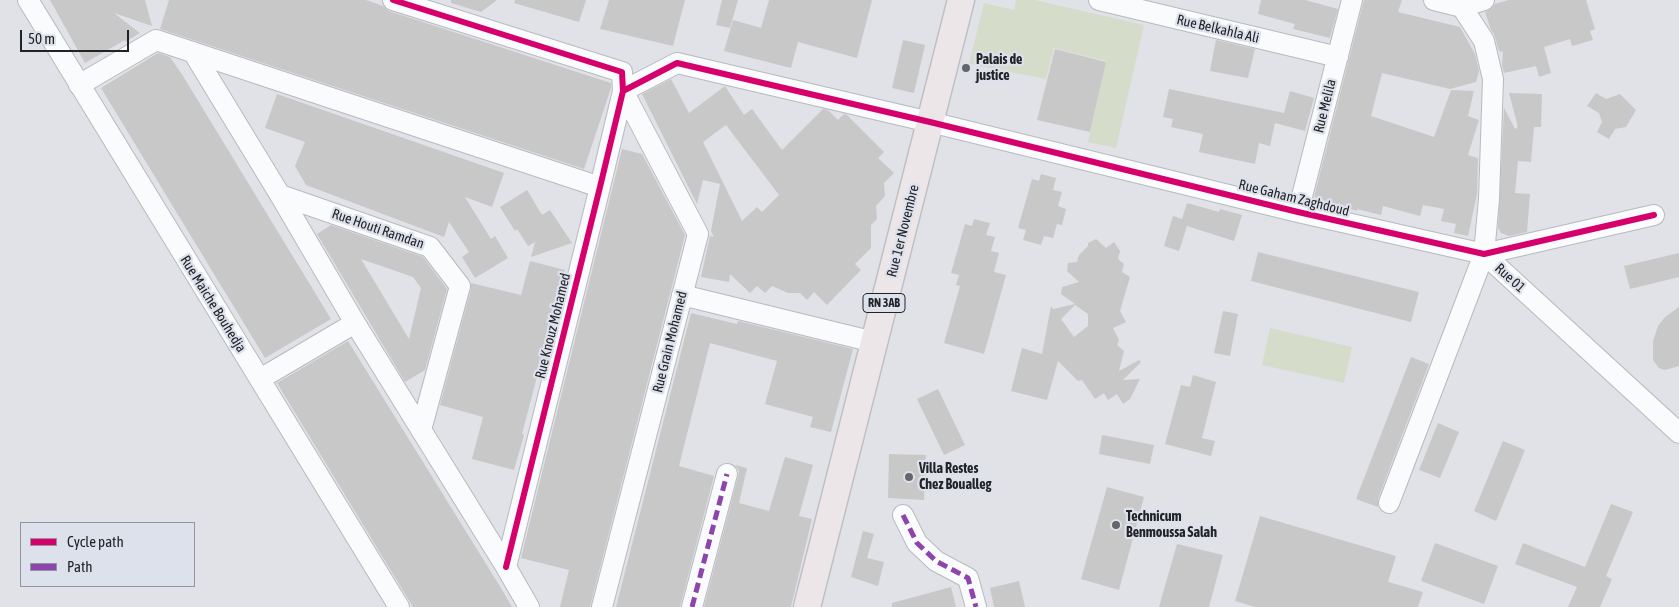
<!DOCTYPE html>
<style>
body{margin:0}
#map{position:relative;width:1679px;height:607px;overflow:hidden;background:#e0e2e8;font-family:"Asap Condensed",sans-serif}
canvas{display:block}
.legend{position:absolute;left:20px;top:522px;width:175px;height:65px;box-sizing:border-box;background:#dde1eb;border:1px solid #92959d;margin:0;padding:6px 9px;list-style:none;font-size:15px;color:#222327}
.legend li{display:flex;align-items:center;gap:10px;height:25px}
.legend b{width:25px;border:1px solid #92959d}
.scale{position:absolute;left:20px;top:30px;width:109px;height:22px;box-sizing:border-box;border:2px solid #222327;border-top:0;padding-left:6px;font-size:15px;line-height:18px;white-space:nowrap;color:#222327;-webkit-text-stroke:4px #dde1eb;paint-order:stroke}
</style>
<div id="map">
<canvas width="1679" height="607"></canvas>
<ul class="legend">
<li><b style="height:6px;background:#d6006c"></b>Cycle path</li>
<li><b style="height:6px;background:#8e44ad"></b>Path</li>
</ul>
<div class="scale">50 m</div>
</div>
<script>
const c = document.querySelector('canvas').getContext('2d');
c.lineJoin = 'round';
function fill(path, color) { c.fillStyle = color; c.fill(path, 'evenodd'); }
const shape = rows => new Path2D(rows.map(r => 'M' + r).join(''));
function strokePath(path, color, width, dash) { c.strokeStyle = color; c.lineWidth = width; c.lineCap = dash ? 'butt' : 'round'; c.setLineDash(dash || []); c.stroke(path); }
function drawText(font, color, halo, rows, align = 'center') {
  c.font = font + ' "Asap Condensed",sans-serif'; c.lineWidth = 4.5; c.setLineDash([]); c.textBaseline = 'middle'; c.strokeStyle = halo; c.fillStyle = color; for (const [text, x, y, turn = 0] of rows) {
    c.save(); c.translate(x, y); c.rotate((+turn || 0) * Math.PI / 180); c.textAlign = isNaN(turn) ? turn : align; if (halo) c.strokeText(text, 0, 0); c.fillText(text, 0, 0); c.restore();
  }
}
fill(shape([
 [1016,0,1035,0,1144,25,1116,148,1088,142,1106,61,1054,48,1046,79,969,64,984,3,1014,10],
 [1270,328,1352,347,1344,383,1262,365]
]), '#d6dcca');
fill(shape([
 [50,0,145,0,152,26,114,13,140,33,125,42,125,40,85,63],
 [169,0,366,0,383,6,389,11,611,83,611,88,584,169,160,29],
 [451,0,497,0,481,12,451,3],
 [515,0,586,0,579,22,514,3],
 [609,0,685,0,673,46,600,29],
 [722,0,738,0,730,28,716,25],
 [769,0,872,0,857,58,798,42,791,68,724,51,733,20,761,28],
 [1261,0,1305,0,1338,9,1330,38,1293,29,1295,24,1258,14],
 [1364,0,1402,0,1398,12,1460,27,1475,54,1479,71,1476,82,1450,89,1382,73,1371,116,1434,137,1451,90,1474,91,1468,116,1479,120,1468,155,1478,158,1477,194,1468,236,1454,233,1456,224,1441,221,1444,209,1423,205,1420,216,1383,206,1381,215,1357,209,1357,211,1314,197],
 [1509,0,1586,0,1595,29,1590,31,1593,40,1572,46,1570,39,1544,47,1551,73,1539,77,1536,66,1504,73,1502,65,1503,52,1499,51,1494,34,1491,30,1485,12,1492,8,1495,4],
 [903,40,925,45,914,93,892,88],
 [1216,40,1255,49,1248,78,1210,71],
 [1055,49,1106,62,1090,132,1037,120],
 [158,53,170,57,183,76,331,319,265,358,101,88],
 [671,79,689,113,725,86,744,115,752,109,782,150,823,109,828,110,838,120,844,114,847,115,884,152,878,158,894,173,884,183,885,196,876,206,877,219,871,225,871,248,855,264,861,270,827,305,814,292,807,300,800,293,788,293,772,286,765,293,757,286,750,293,730,274,729,282,701,277,710,236,714,237,711,231,720,184,703,180,697,204,642,94],
 [726,125,779,195,762,212,757,207,742,221,703,142],
 [1169,89,1284,113,1290,91,1314,98,1305,131,1275,123,1270,146,1259,143,1255,164,1199,152,1203,134,1171,127,1173,119,1163,117],
 [1509,93,1542,94,1541,127,1534,127,1531,162,1518,161,1515,193,1530,194,1527,232,1509,236,1501,233,1498,228,1504,108,1515,129,1518,127],
 [1596,93,1606,99,1620,94,1636,110,1626,127,1615,129,1609,139,1597,132,1602,122,1599,113,1587,106],
 [277,94,504,173,492,207,465,197,491,239,495,236,508,258,475,278,462,257,469,252,449,222,444,237,306,185,295,166,305,142,265,128],
 [622,149,642,154,685,235,590,607,560,607,569,570,521,558],
 [1041,174,1056,178,1053,190,1062,192,1058,206,1066,209,1062,225,1057,224,1053,238,1044,236,1041,245,1023,240,1026,230,1018,228,1032,179,1039,181],
 [527,190,542,215,550,210,572,243,531,257,535,242,528,246,517,229,515,231,500,207],
 [1187,203,1219,212,1220,209,1242,215,1234,241,1187,226,1179,251,1164,246,1173,216,1182,219],
 [974,219,990,223,986,235,995,237,991,251,999,253,994,272,1006,275,984,354,944,343,960,286,956,285,959,275,951,273,965,224,972,226],
 [331,225,423,257,447,289,425,370,405,382,317,234],
 [361,259,413,277,421,288,409,339],
 [1096,239,1106,248,1114,242,1120,251,1118,259,1124,264,1122,272,1130,277,1120,311,1126,322,1113,328,1119,340,1117,345,1124,351,1119,371,1139,360,1141,362,1123,380,1140,379,1130,399,1123,404,1117,394,1108,400,1104,393,1095,399,1082,380,1078,381,1058,361,1047,400,1011,391,1022,348,1042,354,1051,306,1053,309,1075,304,1061,294,1062,287,1079,282,1067,271,1068,263,1077,262,1079,255,1088,246,1088,243],
 [1075,305,1088,314,1088,326,1074,337,1061,319],
 [1258,252,1419,292,1411,322,1251,281],
 [1679,253,1679,277,1630,289,1624,266],
 [530,261,565,270,522,434,524,435,514,470,472,459,483,417,440,405,471,289,471,283,521,295],
 [1679,307,1679,366,1665,370,1659,368,1653,360,1653,341,1658,326,1665,317],
 [1223,311,1238,314,1230,356,1214,353],
 [691,313,737,324,738,321,853,349,831,432,810,427,813,417,765,404,777,361,710,343,679,466,714,476,680,607,616,607],
 [348,341,501,588,512,607,413,607,277,383],
 [1411,357,1429,364,1378,499,1378,507,1356,499],
 [1193,375,1216,382,1202,438,1215,441,1211,456,1165,444,1181,385,1190,387],
 [938,389,965,445,944,455,917,399],
 [1438,423,1459,432,1440,478,1419,470],
 [1102,435,1154,445,1150,464,1099,454],
 [1503,441,1525,450,1496,521,1474,511],
 [889,454,926,455,924,500,888,498],
 [785,457,813,465,799,516,812,519,791,607,704,607,738,477,739,471,735,465,747,468,739,503,769,511],
 [1107,487,1144,497,1119,590,1081,579],
 [1611,504,1633,512,1606,576,1612,579,1600,607,1568,607,1577,587,1515,564,1523,543,1585,567],
 [1260,516,1396,556,1388,582,1423,592,1418,607,1255,607,1235,601],
 [863,531,874,534,867,558,884,562,878,586,851,577],
 [1435,543,1498,566,1484,604,1421,581],
 [1177,544,1223,555,1209,607,1159,607],
 [1019,581,1025,607,994,607,990,588],
 [951,587,956,607,892,607,892,603]
]), '#c8c8c9');
const minor = shape([
 [28,0,399,607],
 [393,0,622,72,623,91,600,187,506,567],
 [1099,0,1338,57],
 [1434,0,1462,7,1484,0],
 [193,52,280,195,355,323,506,567,529,607],
 [79,85,156,40,600,187],
 [623,91,677,63,930,122,1298,212,1484,254,1654,215],
 [280,195,430,247,460,286,421,430],
 [1298,212,1352,0],
 [1484,254,1679,433],
 [682,295,874,342],
 [260,379,355,323],
 [1389,503,1484,254,1489,199,1493,79,1484,41,1462,7],
 [903,515,917,543,936,561,968,578,976,607],
 [602,607,698,234,623,91],
 [692,607,727,474]
]);
const major = shape([
 [807,607,961,0]
]);
strokePath(minor, '#b8babe', 22);
strokePath(major, '#bfc0c4', 29);
strokePath(minor, '#fafbfc', 20);
strokePath(major, '#ede6e8', 26);
strokePath(shape([
 [903,515,917,543,936,561,968,578,976,607],
 [692,607,727,474]
]), '#8e44ad', 5, [10, 5]);
strokePath(shape([
 [393,0,622,72,623,91,600,187,506,567],
 [623,91,677,63,930,122,1298,212,1484,254,1654,215]
]), '#d6006c', 6);
for (const [x, y, r, color] of [
 [966,68,5,"#64666b"],
 [909,477,5,"#64666b"],
 [1116,525,5,"#64666b"]
]) { const dot = new Path2D(); dot.arc(x, y, r, 0, 2 * Math.PI); c.fillStyle = color; c.fill(dot); strokePath(dot, '#dde1eb', 2); }
for (const [x, y, w] of [
 [884,303,42]
]) { const box = new Path2D(); box.roundRect(x - w / 2, y - 9.5, w, 19, 4); c.fillStyle = '#dde1eb'; c.fill(box); strokePath(box, '#222327', 1); }
drawText('bold 12px', '#222327', null, [
 ["RN 3AB",884,303]
]);
drawText('14px', '#222327', '#dde1eb', [
 ["Rue Belkahla Ali",1218,29,13],
 ["Rue Melila",1325,106,-76],
 ["Rue Gaham Zaghdoud",1294,198,14],
 ["Rue Houti Ramdan",378,229,19],
 ["Rue 1er Novembre",903,231,-76],
 ["Rue 01",1510,278,42],
 ["Rue Maiche Bouhedja",213,304,58],
 ["Rue Knouz Mohamed",553,326,-76],
 ["Rue Grain Mohamed",670,342,-76]
]);
drawText('bold 14px', '#222327', '#dde1eb', [
 ["Palais de",976,60],
 ["justice",976,76],
 ["Villa Restes",919,469],
 ["Chez Boualleg",919,485],
 ["Technicum",1126,517],
 ["Benmoussa Salah",1126,533]
], 'left');
</script>
